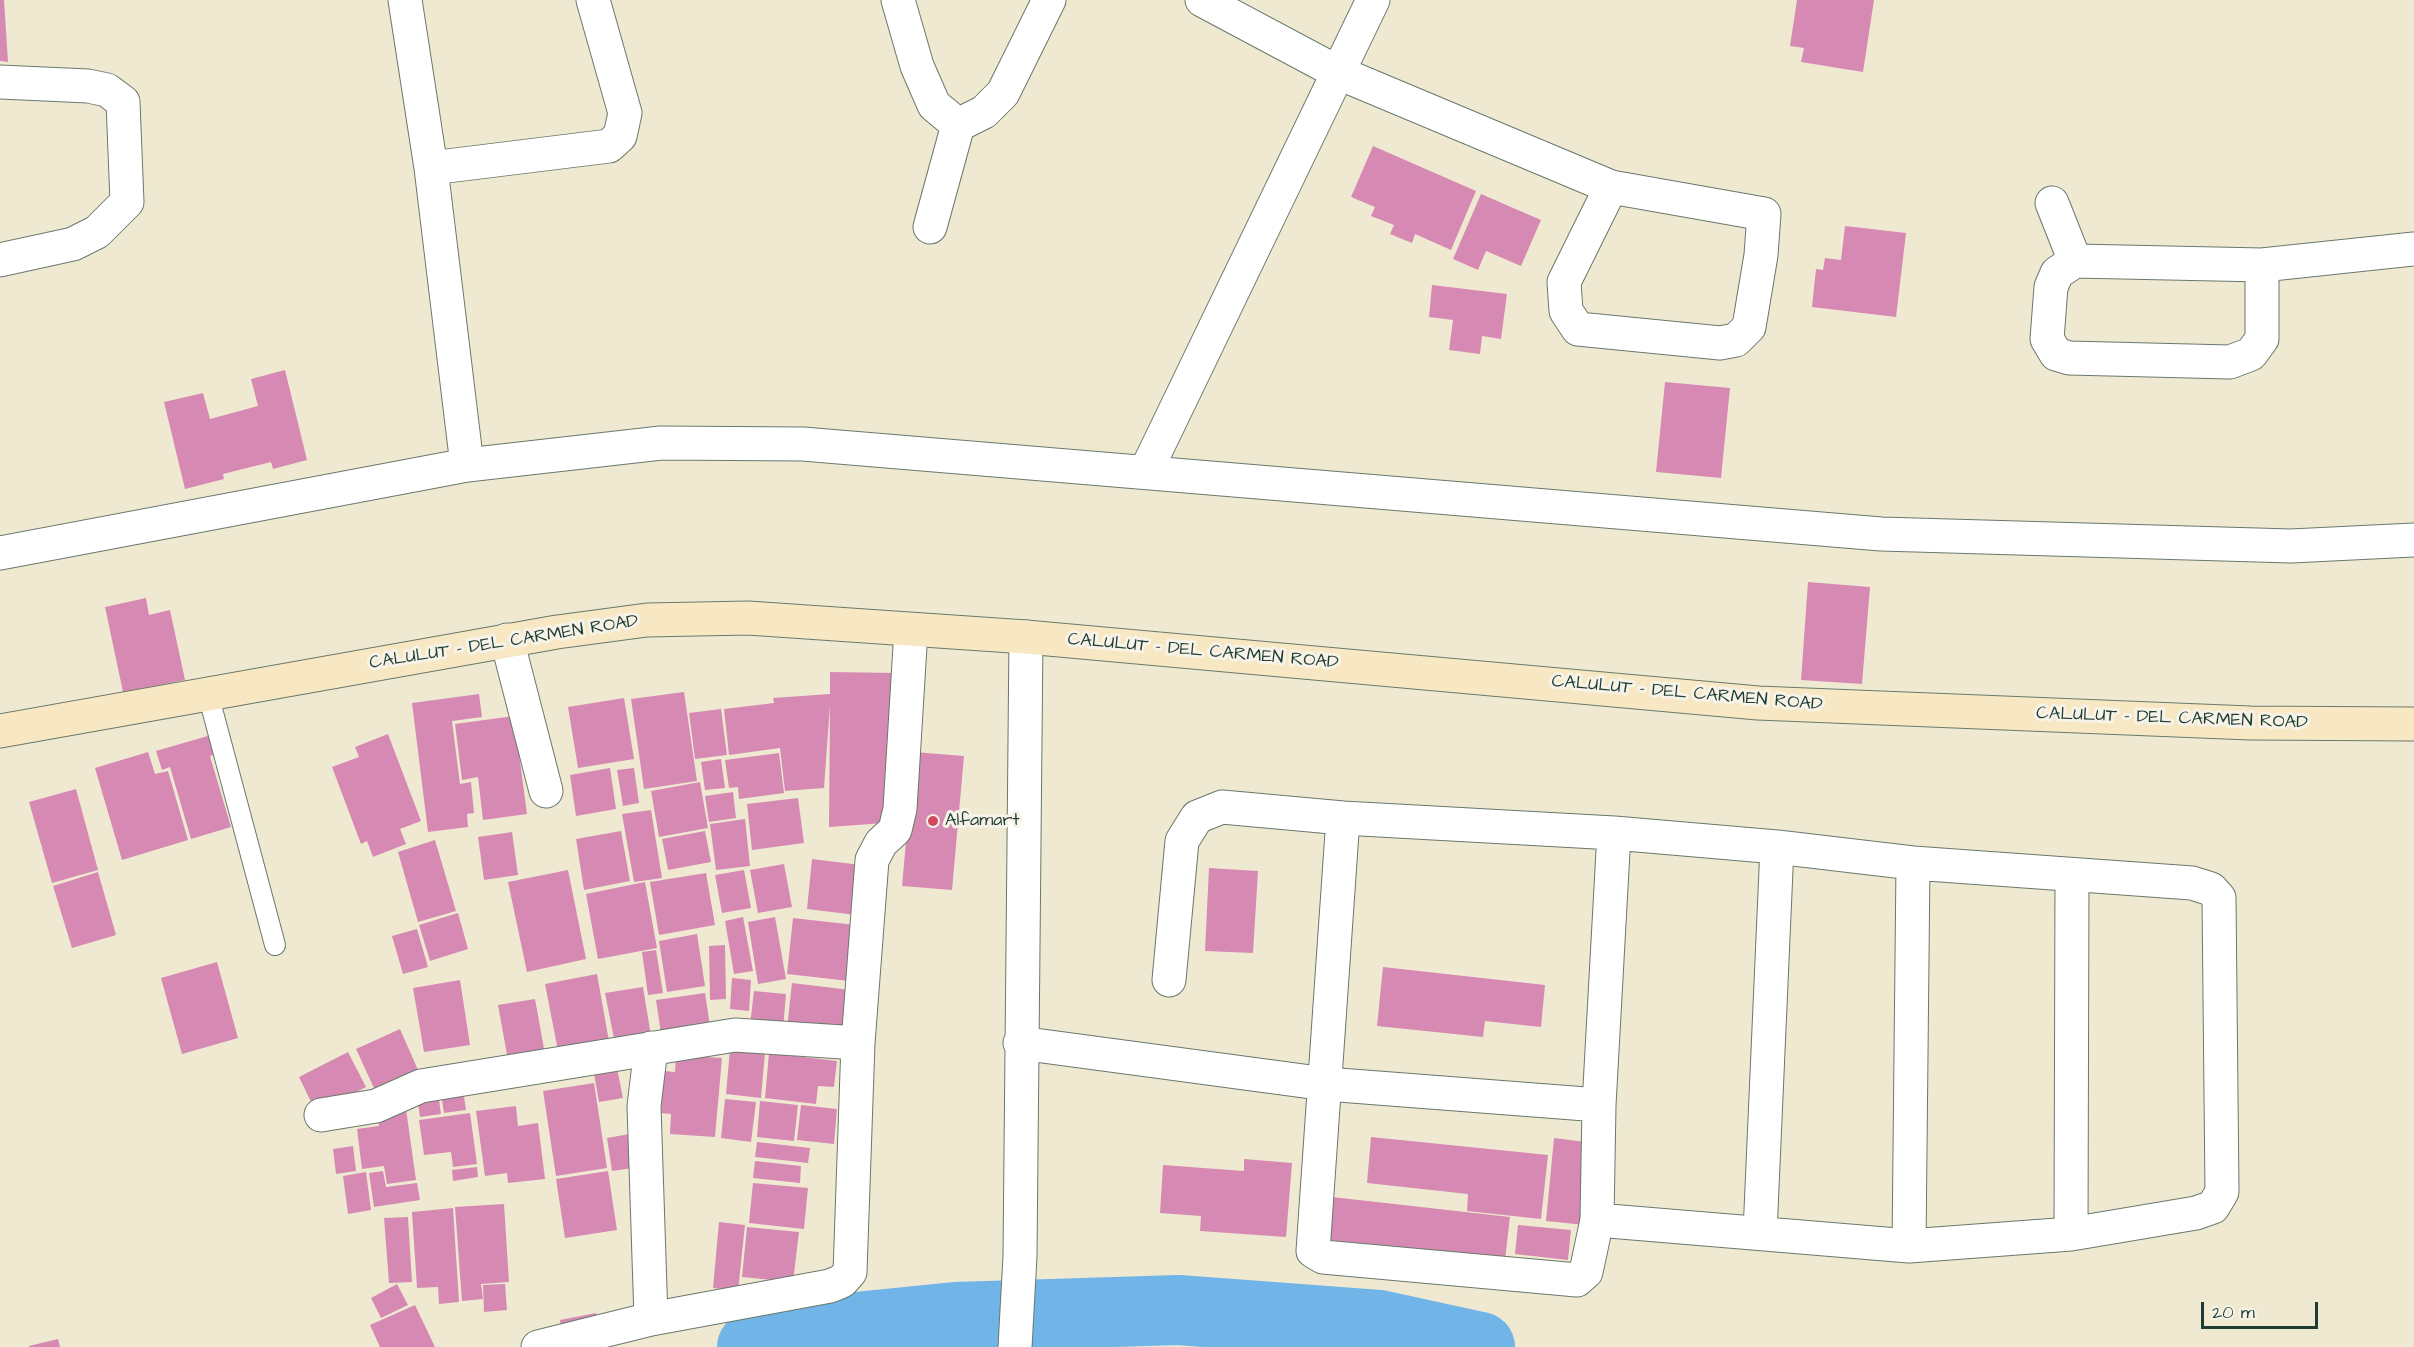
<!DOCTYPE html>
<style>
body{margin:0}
#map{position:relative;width:2414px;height:1347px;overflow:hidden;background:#f0e9d2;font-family:"Architects Daughter",sans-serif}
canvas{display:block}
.scale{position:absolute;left:2201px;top:1302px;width:117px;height:27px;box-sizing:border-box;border:3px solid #1f3d34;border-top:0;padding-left:8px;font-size:18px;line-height:21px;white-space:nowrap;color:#1f3d34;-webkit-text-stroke:4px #f7f3e8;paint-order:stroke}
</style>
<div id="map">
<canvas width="2414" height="1347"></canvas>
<div class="scale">20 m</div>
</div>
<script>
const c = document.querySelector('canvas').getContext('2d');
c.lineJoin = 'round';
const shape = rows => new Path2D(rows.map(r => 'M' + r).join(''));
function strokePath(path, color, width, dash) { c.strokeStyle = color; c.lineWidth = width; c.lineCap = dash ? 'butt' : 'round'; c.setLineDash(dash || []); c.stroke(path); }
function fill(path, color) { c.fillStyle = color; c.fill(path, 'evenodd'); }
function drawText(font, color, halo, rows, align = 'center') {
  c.font = font + ' "Architects Daughter",sans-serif'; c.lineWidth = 6; c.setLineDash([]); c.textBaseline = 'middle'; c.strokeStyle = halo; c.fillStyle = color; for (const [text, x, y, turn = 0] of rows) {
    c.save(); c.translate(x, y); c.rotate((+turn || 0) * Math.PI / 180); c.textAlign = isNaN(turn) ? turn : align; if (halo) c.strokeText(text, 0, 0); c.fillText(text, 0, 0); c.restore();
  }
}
strokePath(shape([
 [752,1347,776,1335,955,1317,1178,1310,1379,1325,1480,1347]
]), '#71b4e7', 70);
fill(shape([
 [0,0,4,0,8,62,0,61],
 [1797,0,1874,0,1863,72,1801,62,1804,48,1790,46],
 [1373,146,1476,191,1451,250,1415,234,1412,243,1390,234,1394,225,1371,216,1375,207,1351,197],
 [1481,194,1541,220,1521,266,1486,251,1478,270,1453,259],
 [1845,226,1906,233,1896,317,1812,307,1816,269,1823,270,1825,258,1841,260],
 [1432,285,1507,294,1501,339,1482,336,1480,354,1449,350,1453,320,1429,317],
 [285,370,307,460,273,469,271,462,223,474,224,479,185,489,164,402,203,393,210,419,258,406,251,379],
 [1665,382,1730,388,1721,478,1656,472],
 [1808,582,1870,587,1862,684,1801,680],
 [146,598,149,615,170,610,185,680,123,692,105,607],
 [830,672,898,673,885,823,829,827,830,705,824,788,785,791,780,748,729,755,724,709,774,703,773,698,830,694],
 [684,692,697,781,644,789,631,699],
 [479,694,482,717,452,721,460,784,471,782,474,813,467,814,468,827,428,832,412,703],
 [624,698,634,759,578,768,568,707],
 [721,709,727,755,695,759,689,713],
 [514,716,527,814,483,820,478,777,462,780,455,724],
 [388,734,421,821,400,829,406,844,373,857,367,841,361,844,332,767,359,757,355,747],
 [211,735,217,754,210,756,231,827,191,839,170,767,162,770,156,751],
 [148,752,155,774,168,771,188,840,122,860,95,768],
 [914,752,964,756,952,890,902,886],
 [779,753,784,793,739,799,738,787,729,788,725,760],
 [721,759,725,788,705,790,701,762],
 [610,768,616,809,576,816,570,775],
 [634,768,639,803,623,806,617,770],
 [700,782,708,828,659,837,651,791],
 [76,789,98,870,52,883,29,802],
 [733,792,736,818,709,822,705,796],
 [798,798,804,843,752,850,747,804],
 [651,810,662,878,634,882,622,814],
 [745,819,750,866,716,870,710,824],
 [621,831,630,881,584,890,576,839],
 [705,831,711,862,668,870,662,839],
 [512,832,518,875,484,880,478,837],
 [435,840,456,911,418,922,398,852],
 [812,859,869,866,864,916,807,909],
 [784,864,792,907,758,913,750,870],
 [1209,868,1258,871,1253,953,1205,951],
 [568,870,586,959,527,972,508,882],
 [744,870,751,908,722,913,715,875],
 [98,872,116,935,72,948,53,886],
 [706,873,715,925,659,935,650,882],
 [645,882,657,948,598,959,586,894],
 [458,913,468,949,430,961,419,925],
 [743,917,753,971,734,974,725,921],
 [775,917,786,979,758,984,748,922],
 [793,918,864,926,858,982,787,974],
 [417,929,428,967,403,974,392,936],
 [697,934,705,986,667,992,659,941],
 [725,945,726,999,710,1000,709,946],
 [656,950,663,993,648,995,642,952],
 [217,962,238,1038,182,1054,161,978],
 [1383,967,1545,985,1541,1027,1485,1021,1483,1037,1377,1026],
 [597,974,609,1041,558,1051,545,984],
 [732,978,751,980,749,1011,730,1009],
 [460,980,470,1045,424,1052,413,988],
 [792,983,859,991,854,1036,787,1028],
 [643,987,652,1042,616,1049,605,993],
 [754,991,786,994,783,1029,750,1025],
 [705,993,711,1033,662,1040,656,1000],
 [535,999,545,1054,508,1060,498,1005],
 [400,1029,422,1079,379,1099,356,1049],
 [730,1049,765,1053,761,1098,726,1094],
 [348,1052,366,1087,316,1112,299,1077],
 [769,1053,837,1061,834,1087,818,1086,816,1104,765,1098],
 [676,1055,722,1058,715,1137,670,1134,671,1114,661,1113,664,1071,675,1072],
 [615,1058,623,1098,599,1102,592,1062],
 [594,1083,607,1168,556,1176,543,1091],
 [463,1090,466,1110,444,1113,441,1094],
 [438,1093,441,1114,420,1117,417,1096],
 [725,1099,756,1102,751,1142,721,1138],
 [760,1101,798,1105,794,1141,757,1137],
 [801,1105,837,1109,834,1144,797,1140],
 [516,1106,518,1126,538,1123,545,1179,508,1183,507,1173,485,1176,476,1111],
 [406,1109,416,1180,387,1184,384,1166,362,1169,357,1129,379,1126,377,1113],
 [470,1113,477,1164,453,1167,451,1152,424,1155,419,1120],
 [635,1133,640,1167,612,1171,607,1138],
 [1371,1137,1548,1155,1541,1219,1467,1211,1468,1194,1367,1183],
 [1554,1138,1594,1143,1585,1225,1546,1221],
 [757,1142,810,1148,808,1163,755,1157],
 [353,1146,356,1171,336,1174,333,1149],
 [1244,1159,1292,1163,1286,1237,1200,1231,1201,1216,1160,1213,1163,1165,1244,1171],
 [755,1161,801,1166,800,1183,753,1178],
 [477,1167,478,1177,453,1181,452,1170],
 [383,1171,386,1187,417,1183,420,1200,374,1207,369,1173],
 [608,1171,617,1230,565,1238,556,1179],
 [366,1172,371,1210,348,1214,343,1176],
 [753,1183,808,1188,804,1229,749,1223],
 [1332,1197,1510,1217,1505,1260,1328,1240],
 [504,1204,509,1282,481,1284,483,1299,462,1301,455,1207],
 [453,1208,459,1302,439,1304,438,1287,417,1288,412,1212],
 [408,1217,412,1282,389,1283,384,1218],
 [719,1222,745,1225,738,1291,713,1288],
 [1518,1225,1571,1230,1568,1260,1515,1254],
 [747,1227,799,1232,793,1282,742,1277],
 [397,1284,408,1305,381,1318,371,1298],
 [505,1284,507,1310,484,1312,483,1285],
 [415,1305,435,1347,380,1347,370,1325],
 [596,1313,599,1332,563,1338,560,1320],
 [58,1339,60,1347,29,1347,29,1346]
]), '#d68ab3');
const lane = shape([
 [208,694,275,945]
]);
const street = shape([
 [405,0,431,168,467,465],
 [898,0,917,66,934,105,958,125],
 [1202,0,1339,73,1611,187,1764,214,1761,255,1749,327,1736,340,1720,343,1578,329,1566,311,1564,282,1611,187],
 [0,82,88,86,107,90,123,102,127,202,97,232,73,244,0,260],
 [431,168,609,146,620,136,625,113,593,0],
 [2052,203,2075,261],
 [930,227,958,125,984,112,1003,93,1049,0],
 [2262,265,2262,339,2251,354,2230,362,2069,358,2056,354,2047,339,2051,287,2057,273,2075,261,2262,265,2414,249],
 [1146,471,1373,0],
 [0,553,467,465,661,443,803,444,1881,534,2291,546,2414,540],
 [507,640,546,791],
 [1343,818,1313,1251,1323,1257,1577,1280,1586,1272,1597,1220,1599,1105,1614,833],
 [1169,980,1182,841,1197,817,1222,807,1343,818,1614,833,1777,847,1913,863,2192,883,2211,889,2219,898,2222,1192,2213,1207,2196,1213,2071,1234,1909,1246,1597,1220],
 [1020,1043,1326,1084,1599,1105],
 [651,1048,644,1106,651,1319],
 [321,1115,376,1106,421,1086,735,1035,858,1043],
 [1760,1233,1777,847],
 [2071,1234,2072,875],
 [1909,1246,1913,863],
 [538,1347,651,1319,830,1286,842,1281,850,1272,858,1043,872,860,881,843,895,830,900,809,911,630],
 [1015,1347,1020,1256,1026,637]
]);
const secondary = shape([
 [0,731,557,632,647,620,748,618,1026,637,1758,703,2250,723,2414,724]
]);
strokePath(lane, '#68796b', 22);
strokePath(street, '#68796b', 35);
strokePath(secondary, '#68796b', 35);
strokePath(lane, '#fff', 20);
strokePath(street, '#fff', 33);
strokePath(secondary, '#f7e8c3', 33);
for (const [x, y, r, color] of [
 [933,821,6,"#d1495b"]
]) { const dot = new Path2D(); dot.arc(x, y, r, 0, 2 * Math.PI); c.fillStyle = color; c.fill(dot); strokePath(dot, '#f7f3e8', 2); }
drawText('18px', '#1f3d34', '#f7f3e8', [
 ["CALULUT - DEL CARMEN ROAD",504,643,-9],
 ["CALULUT - DEL CARMEN ROAD",1203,652,5],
 ["CALULUT - DEL CARMEN ROAD",1687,694,5],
 ["CALULUT - DEL CARMEN ROAD",2172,719,2]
]);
drawText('18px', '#1f3d34', '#f7f3e8', [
 ["Alfamart",945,821]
], 'left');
</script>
